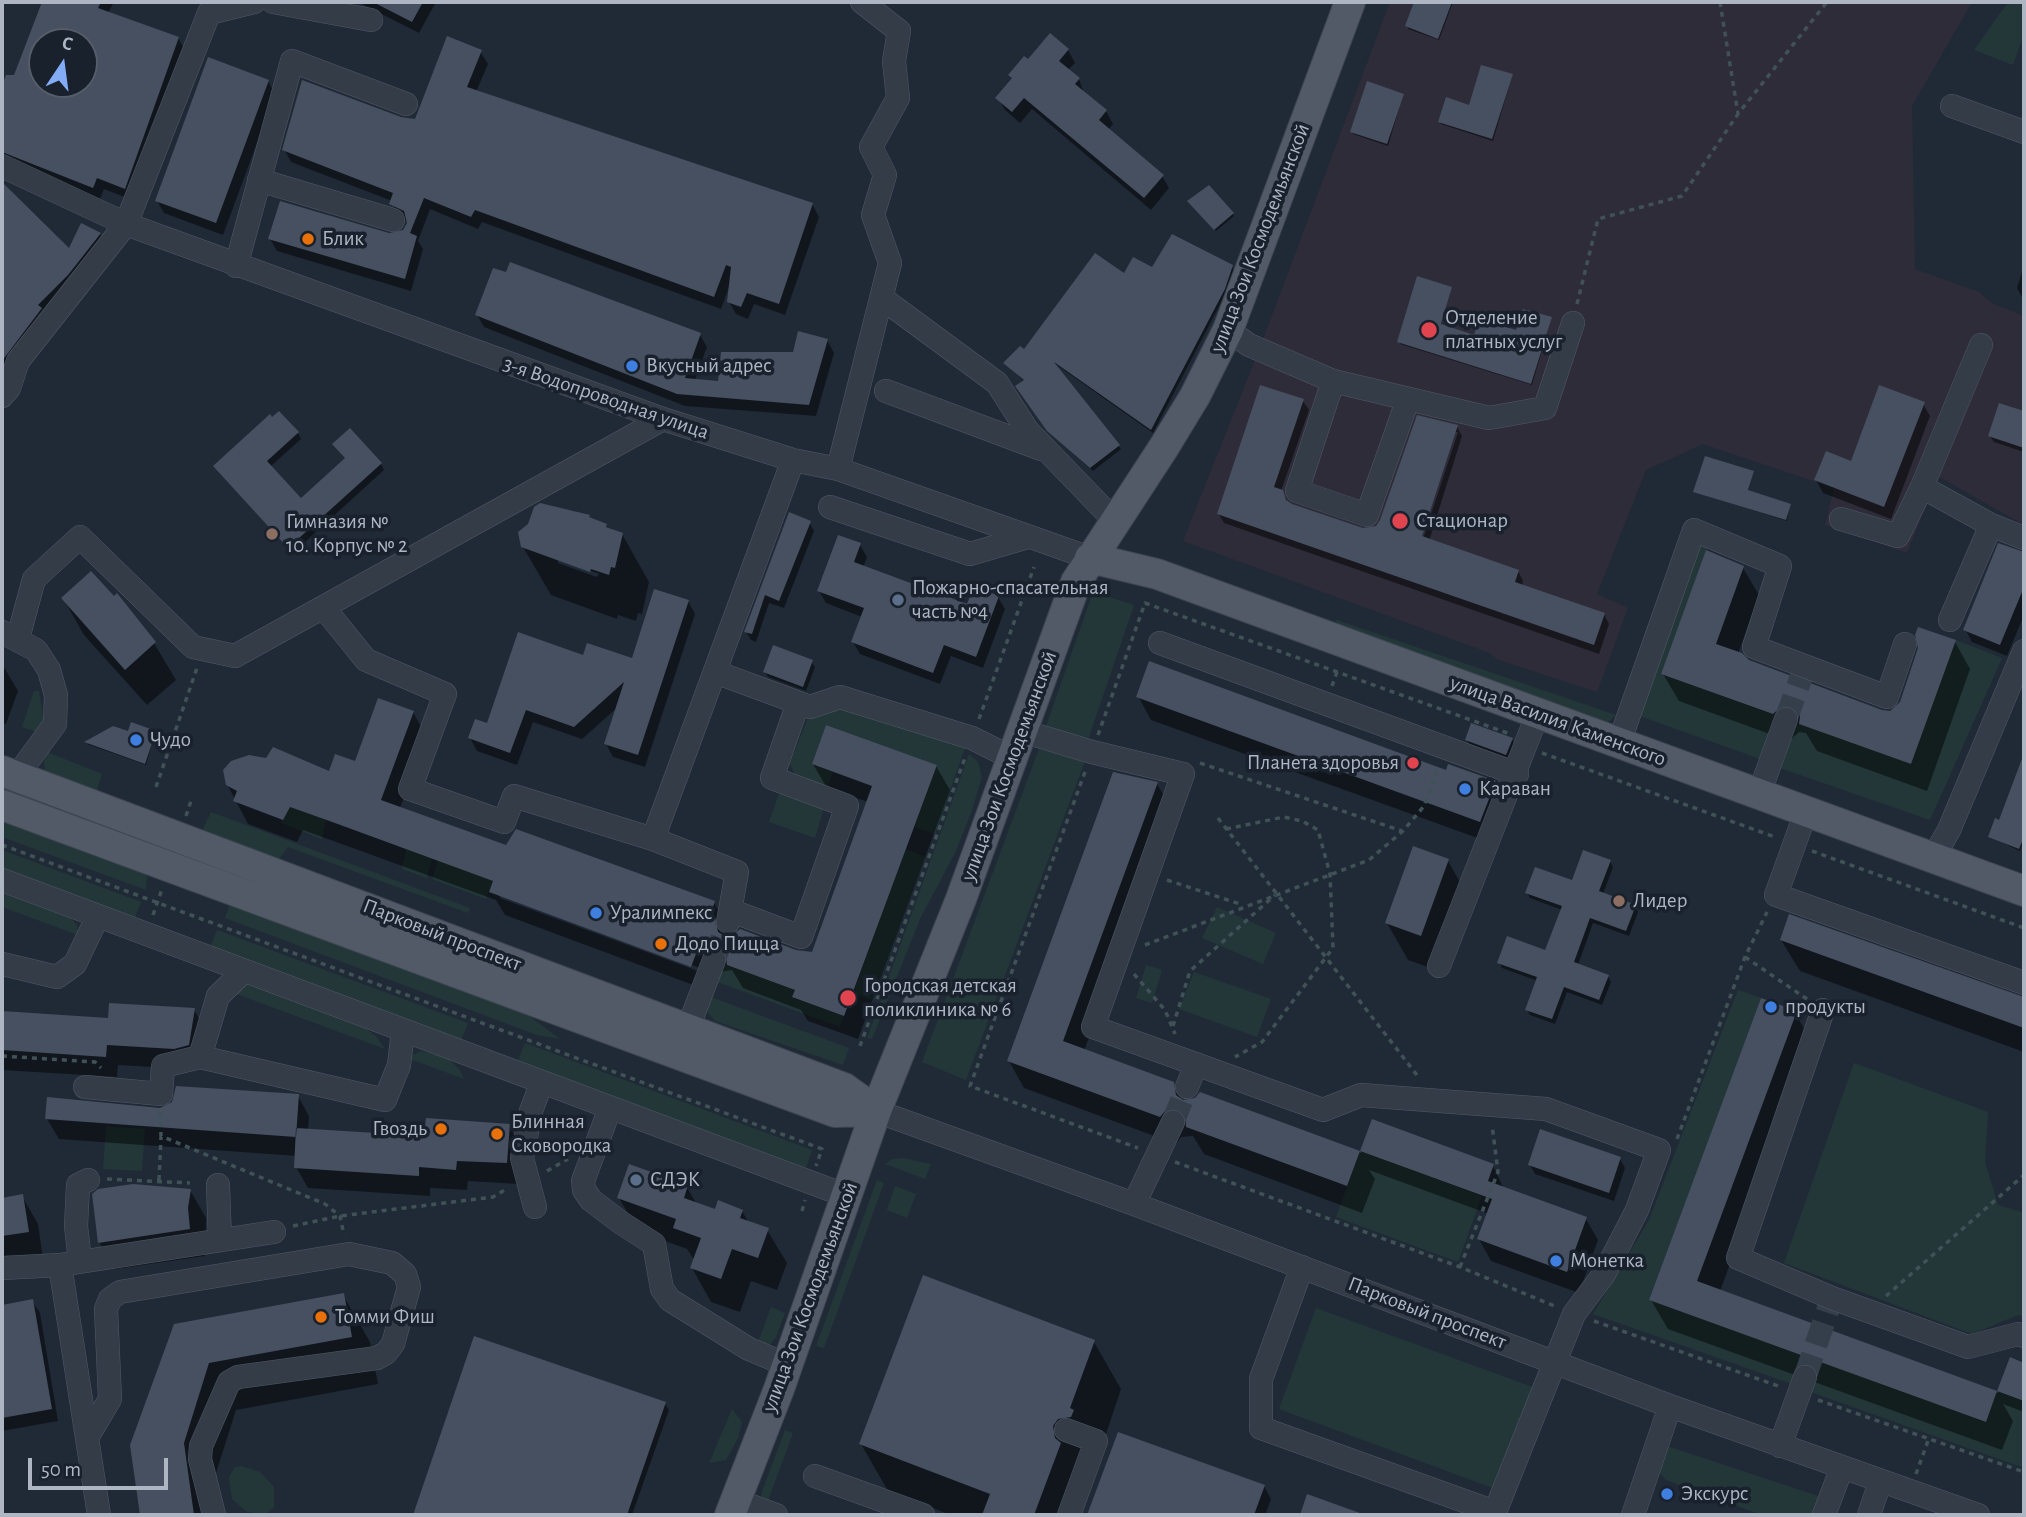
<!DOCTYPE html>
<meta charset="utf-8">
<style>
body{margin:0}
#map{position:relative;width:2026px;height:1517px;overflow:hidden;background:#202a37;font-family:"Alegreya Sans",sans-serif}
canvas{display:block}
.frame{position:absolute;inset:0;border:4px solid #aeb6c4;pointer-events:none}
.north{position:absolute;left:28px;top:28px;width:70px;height:70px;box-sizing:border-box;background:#19212c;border:2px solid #555d69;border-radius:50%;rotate:13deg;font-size:19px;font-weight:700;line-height:28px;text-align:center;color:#aeb6c4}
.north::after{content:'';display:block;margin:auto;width:24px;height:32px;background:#82acf6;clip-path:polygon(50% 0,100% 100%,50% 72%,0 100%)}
.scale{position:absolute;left:28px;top:1458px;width:140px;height:32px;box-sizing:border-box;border:4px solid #aeb6c4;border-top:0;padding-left:9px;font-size:21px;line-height:24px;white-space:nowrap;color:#aeb6c4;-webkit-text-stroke:5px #19212c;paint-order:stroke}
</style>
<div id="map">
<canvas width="2026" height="1517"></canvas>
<div class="frame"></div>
<div class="north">С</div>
<div class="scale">50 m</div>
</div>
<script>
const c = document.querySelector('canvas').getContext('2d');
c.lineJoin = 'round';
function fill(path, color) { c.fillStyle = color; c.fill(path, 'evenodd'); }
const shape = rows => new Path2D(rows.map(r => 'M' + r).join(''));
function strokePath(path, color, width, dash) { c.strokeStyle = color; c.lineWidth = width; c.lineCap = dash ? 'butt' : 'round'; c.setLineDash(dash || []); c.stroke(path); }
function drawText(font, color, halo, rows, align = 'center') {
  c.font = font + ' "Alegreya Sans",sans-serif'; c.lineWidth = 7; c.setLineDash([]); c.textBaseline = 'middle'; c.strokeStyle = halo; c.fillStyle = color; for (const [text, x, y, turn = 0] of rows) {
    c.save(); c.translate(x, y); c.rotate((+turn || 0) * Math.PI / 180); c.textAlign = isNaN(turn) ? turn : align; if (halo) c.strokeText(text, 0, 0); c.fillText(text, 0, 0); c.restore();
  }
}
fill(shape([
 [1390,2,1972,2,1912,106,1915,269,1979,292,1991,303,2024,316,2024,525,1938,476,1907,553,1825,525,1834,488,1703,444,1646,470,1597,594,1628,608,1597,692,1499,660,1487,652,1183,541,1259,350]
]), '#2e2c39');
fill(shape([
 [2008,2,2024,2,2024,34,2013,65,1974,50],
 [1697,542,1708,545,1661,674,1782,718,1766,761,1634,714],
 [1093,592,1134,605,1087,743,1044,732],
 [1334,619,1616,715,1606,724,1342,628],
 [1956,640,2002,658,1930,820,1780,768,1795,722,1911,764],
 [34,691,39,691,45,729,40,733,22,727],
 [841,700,967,742,935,834,915,827,937,765,826,725,812,764,833,772,826,791,796,778,790,763,812,708],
 [1039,749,1085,761,966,1080,922,1062],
 [47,752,102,774,96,792,45,774,44,761],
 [969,754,978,762,982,777,972,810,956,851,920,919,872,1039,867,1038],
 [781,788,824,808,815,838,769,822],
 [290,807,326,820,322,839,281,823],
 [211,812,470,908,468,913,288,847,279,859,202,831],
 [2,821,141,871,147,876,146,890,2,837],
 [406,849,432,858,427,878,402,869],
 [906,849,925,857,872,1000,853,993],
 [2,850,141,902,134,920,2,871],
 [438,860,493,881,486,899,432,879],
 [2,892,70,917,77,925,78,935,2,907],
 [230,904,529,1016,560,1039,537,1035,225,918],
 [1217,907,1276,933,1263,964,1202,938],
 [217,930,468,1023,461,1040,210,948],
 [718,962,795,990,793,998,844,1016,840,1027,712,980],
 [1146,965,1162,970,1152,1003,1136,998],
 [1194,972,1271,999,1257,1037,1179,1009],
 [250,985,362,1026,376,1036,385,1049,231,992,238,986],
 [1738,990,1761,998,1649,1300,1807,1357,1798,1379,1792,1384,1593,1314,1649,1220],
 [708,996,849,1048,843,1065,715,1021,708,1013],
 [525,1043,812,1150,806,1168,518,1061],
 [421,1051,446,1057,459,1069,464,1079,407,1058],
 [1854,1063,1988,1112,1985,1162,1998,1205,2024,1213,2024,1316,2018,1315,1972,1334,1784,1263],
 [106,1126,145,1129,142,1171,103,1169],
 [1360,1151,1482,1196,1458,1262,1336,1217],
 [903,1158,931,1164,925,1179,885,1164,892,1159],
 [877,1180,884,1183,824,1348,816,1346],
 [895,1186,916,1194,907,1218,887,1210],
 [771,1307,785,1313,776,1337,769,1346,757,1345],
 [1316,1308,1538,1389,1501,1491,1279,1409],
 [1819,1361,1985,1422,1997,1391,2024,1401,2024,1468,1808,1391],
 [732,1409,742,1422,738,1438,726,1460,709,1463],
 [785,1430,793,1433,766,1506,761,1494],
 [1667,1446,1821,1497,1815,1515,1762,1515,1666,1480,1659,1472],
 [241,1466,260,1472,274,1487,274,1507,266,1514,247,1512,232,1499,229,1477,235,1467]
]), '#233739');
fill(shape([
 [44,2,114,2,108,13,178,38,185,50,132,200,104,189,100,199,2,161,2,91,7,76,15,77],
 [42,42,84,42,84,84,42,84],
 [358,2,436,2,419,33],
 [1416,2,1453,2,1439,40,1408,29],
 [1068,50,1075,63,1068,70,1079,79,1084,93,1106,111,1113,124,1108,130,1162,176,1169,188,1151,210,1032,109,1020,123,1005,110,998,98,1013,80,1010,75,1028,62],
 [480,51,488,64,476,92,812,204,819,217,785,315,754,304,748,319,736,314,729,302,729,287,721,309,482,222,478,229,430,209,418,241,423,249,411,291,277,251,270,239,403,232,408,221,398,216,392,201,291,162,284,149,401,119,416,120],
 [1512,76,1493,141,1441,124,1440,122,1470,107],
 [268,81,275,94,223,235,164,213,157,201],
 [1403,95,1388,146,1353,134,1352,132],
 [2,185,69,251,100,234,106,244,2,376],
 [1191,203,1233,214,1234,216,1216,231],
 [2024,265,2024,301,2017,288],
 [1232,267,1234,271,1226,293,1153,433,1054,363,1121,449,1093,471,1052,435,1025,382,1005,363,1124,276,1152,269],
 [1451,289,1441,326,1475,337,1518,332,1551,319,1532,385,1400,344],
 [477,315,700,335,707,347,695,380,719,383,827,340,834,353,816,416,685,406,484,327],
 [1303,401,1309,410,1281,491,1289,504,1363,530,1377,528,1457,427,1462,436,1429,541,1518,571,1523,581,1522,586,1604,614,1609,624,1599,654,1224,523,1218,513],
 [1454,432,1458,432,1421,545,1418,544],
 [1923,404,1930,416,1891,519,1823,493,1816,480,1852,463],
 [2000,406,2024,413,2024,452,1994,442,1990,436],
 [298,433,301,439,270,467,301,500,381,464,384,470,293,553,218,471],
 [1753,473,1748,492,1790,505,1787,521,1695,492],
 [574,511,622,534,649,582,642,614,638,613,636,621,618,615,617,619,551,595,523,547],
 [558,559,599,574,597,577,558,563],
 [790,515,809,522,814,531,784,608,769,603,756,642,751,640,746,632],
 [860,545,867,557,863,568,968,607,998,597,1005,609,983,668,951,656,940,684,860,654,853,642,862,617,826,603,819,591],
 [2019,553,2024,554,2024,615,2007,656,1972,642,1965,629],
 [1743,568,1759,595,1738,654,1748,662,1882,712,1891,712,1955,642,1970,669,1927,791,1817,751,1806,733,1799,732,1789,741,1679,701,1663,674],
 [63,598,154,643,176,680,147,705,84,635],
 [688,601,695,614,645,767,613,757,606,744,618,707,582,739,533,722,517,765,477,751,470,738,584,657,633,661],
 [811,661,815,667,806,691,768,677,765,672],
 [2,664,18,691,6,724,2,722],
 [1138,696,1495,783,1509,807,1494,844,1151,720],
 [413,712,426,736,400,808,507,847,714,903,727,926,723,937,813,954,868,802,827,788,813,764,936,766,950,790,858,1039,808,1021,801,1010,743,988,732,970,719,972,704,989,505,915,496,900,303,830,297,842,248,824,227,784,330,774,356,763],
 [500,894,700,968,698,971,500,898],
 [113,728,129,734,155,732,146,765,87,744],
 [1512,739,1515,745,1509,760,1470,745,1467,740],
 [2017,777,2024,780,2024,839,2020,851,1990,837,2000,822],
 [1157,784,1173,811,1084,1051,1173,1084,1183,1102,1196,1100,1201,1094,1361,1153,1373,1121,1493,1166,1504,1189,1586,1219,1598,1240,1579,1293,1491,1261,1479,1239,1489,1214,1369,1170,1375,1179,1362,1213,1204,1154,1193,1136,1181,1137,1176,1144,1024,1088,1009,1061],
 [1448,861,1469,898,1442,972,1408,960,1387,923],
 [1610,861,1613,867,1603,894,1635,906,1638,912,1629,936,1593,923,1578,965,1608,976,1611,982,1602,1005,1567,992,1555,1024,1530,1015,1527,1010,1538,981,1502,968,1499,962,1546,952,1562,910,1530,898,1527,893,1573,883],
 [1781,940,2024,997,2024,1052,1800,971],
 [194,1010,206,1030,187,1069,118,1065,117,1077,2,1070,2,1013,110,1020],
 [1795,1013,1812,1042,1720,1291,1998,1393,2011,1360,2024,1365,2024,1412,2003,1404,2013,1421,2002,1450,1668,1329,1651,1300],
 [298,1096,309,1116,308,1131,426,1138,509,1126,521,1146,518,1184,468,1181,467,1190,430,1188,430,1196,308,1188,296,1167,297,1156,59,1139,47,1119],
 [1620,1159,1625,1168,1614,1201,1535,1174,1530,1165],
 [687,1187,697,1205,716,1212,742,1211,749,1223,767,1230,787,1263,777,1290,751,1281,740,1312,711,1302,692,1268,695,1261,687,1249,638,1231,619,1198],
 [190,1190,206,1218,205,1256,115,1269,99,1242],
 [22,1196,38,1224,43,1259,2,1265,2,1199],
 [343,1295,370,1342,378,1384,236,1410,210,1492,214,1515,142,1515,132,1445,175,1326],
 [32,1301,40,1313,58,1421,2,1431,2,1306],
 [475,1338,665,1404,669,1410,632,1515,415,1515],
 [1094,1342,1121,1389,1079,1515,951,1515,888,1491,861,1444],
 [1119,1434,1264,1486,1271,1499,1266,1513,1274,1515,1089,1515]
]), '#0007');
fill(shape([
 [42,2,101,2,98,8,179,37,125,189,97,178,93,188,2,152,2,85,6,75,14,75],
 [42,42,84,42,84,84,42,84],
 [373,2,423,2,412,22],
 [1414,2,1452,2,1438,39,1405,26],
 [1050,33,1069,49,1059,61,1080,78,1075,84,1107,110,1099,120,1164,175,1144,198,1024,98,1012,112,995,98,1012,78,1008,75,1024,56,1028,59],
 [447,36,482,50,467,87,813,203,779,304,747,293,741,307,727,302,731,267,726,265,714,297,475,210,471,217,424,198,410,233,417,236,405,279,268,239,280,201,389,233,403,230,407,223,404,211,389,204,393,193,282,150,302,80,401,117,415,119],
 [208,57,269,80,216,223,155,201],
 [1481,65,1513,74,1492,139,1438,122,1446,97,1469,105],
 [1367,81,1404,94,1387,144,1350,132],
 [2,182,69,248,81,223,101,233,68,275,38,305,42,308,2,361],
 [1209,185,1234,213,1214,230,1187,201],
 [1172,234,1233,265,1225,289,1151,430,1054,362,1120,445,1090,468,1047,431,1015,386,1024,380,1003,363,1020,346,1024,349,1095,253,1124,273,1133,257,1152,267],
 [510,262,701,333,685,378,718,381,721,352,793,352,798,331,828,339,809,405,677,394,475,315,493,268,506,272],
 [1417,276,1452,287,1441,324,1474,335,1479,319,1516,330,1523,309,1552,317,1531,384,1397,342],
 [1260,385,1304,399,1274,487,1283,490,1286,500,1292,504,1363,528,1376,526,1380,520,1417,415,1458,425,1422,536,1519,570,1515,582,1605,613,1594,645,1217,514],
 [1879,385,1925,402,1884,507,1814,480,1826,451,1851,461],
 [1999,403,2024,411,2024,448,1988,436],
 [279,411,299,432,267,461,301,498,345,458,332,444,350,428,382,463,288,548,213,466,270,414,272,417],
 [1705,456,1754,471,1748,490,1791,504,1786,520,1693,492],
 [540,503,590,515,589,517,607,524,606,527,623,533,615,568,611,567,609,575,591,569,590,572,521,547,518,532,528,524,534,507],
 [789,512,811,521,779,601,765,595,752,634,744,632],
 [838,535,861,543,854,562,967,604,974,586,999,596,976,657,944,645,933,673,851,642,864,608,817,591],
 [1998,543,2024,552,2024,587,2000,645,1963,630],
 [1706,550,1744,566,1716,644,1742,653,1749,660,1882,710,1890,711,1900,702,1918,648,1915,635,1918,627,1956,640,1911,764,1799,724,1800,716,1791,706,1783,705,1773,714,1661,674],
 [91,571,114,596,117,593,156,642,125,670,61,598],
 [654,589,689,600,638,755,604,744,624,682,574,727,526,710,510,753,468,738,475,719,487,723,518,632,583,655,587,643,632,658],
 [773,645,813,660,803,687,763,672],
 [1149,661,1446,770,1448,764,1496,781,1480,822,1136,697],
 [378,698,414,711,381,800,506,845,516,829,715,901,710,915,715,917,718,932,725,936,733,935,740,929,796,950,812,952,872,786,812,764,826,725,937,765,844,1016,792,997,795,990,727,965,725,952,718,947,706,949,701,955,696,954,691,967,489,892,493,881,335,823,290,807,283,820,233,801,237,791,226,785,223,770,231,761,249,755,266,758,273,747,329,771,335,754,355,761],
 [131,722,156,731,145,764,84,742,113,726,128,731],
 [1471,723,1513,738,1506,755,1465,740],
 [2023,756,2024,837,2019,849,1988,837,1995,818,1999,820],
 [1113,772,1158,782,1063,1041,1174,1082,1176,1095,1183,1100,1195,1098,1200,1092,1360,1151,1347,1186,1186,1127,1185,1115,1178,1109,1166,1110,1160,1117,1007,1061],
 [1413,846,1449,859,1421,936,1385,923],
 [1583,850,1611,860,1599,891,1636,905,1626,931,1590,918,1574,962,1609,975,1599,1000,1564,987,1552,1019,1525,1010,1537,977,1497,963,1507,936,1545,950,1562,906,1525,893,1535,867,1572,880],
 [1789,914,2024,997,2024,1028,1780,940],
 [1761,998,1797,1011,1697,1281,1997,1391,1986,1422,1649,1300],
 [109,1003,195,1008,189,1045,174,1049,107,1045,106,1057,2,1050,2,1011,108,1018],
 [176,1086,299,1094,296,1137,45,1119,47,1097,160,1108,172,1102],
 [426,1118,510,1124,507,1163,457,1161,456,1170,419,1167,419,1176,294,1168,296,1128,424,1136],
 [1372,1119,1494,1164,1488,1181,1587,1217,1567,1272,1477,1239,1492,1199,1360,1151],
 [1540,1129,1621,1157,1609,1193,1528,1165],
 [629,1164,688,1185,684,1198,715,1209,718,1200,743,1210,740,1218,769,1228,758,1258,732,1249,721,1279,690,1268,701,1238,673,1228,676,1219,617,1198],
 [133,1184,191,1189,188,1208,190,1229,98,1243,92,1194,98,1189],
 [23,1194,29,1232,2,1236,2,1198],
 [923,1275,1095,1340,1070,1408,1074,1410,1071,1417,1058,1419,1053,1426,1055,1438,1061,1443,1034,1515,982,1515,990,1494,859,1444],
 [344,1293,352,1337,209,1363,184,1443,194,1515,140,1515,130,1445,174,1324],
 [33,1299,52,1409,2,1418,2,1305],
 [474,1336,666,1402,627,1515,413,1515],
 [2010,1357,2024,1363,2024,1401,1997,1391],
 [1118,1432,1265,1485,1254,1515,1087,1515],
 [1307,1494,1360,1513,1360,1515,1300,1515]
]), '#465061');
strokePath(shape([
 [1786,719,1802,675],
 [714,960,728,922],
 [1173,1122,1187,1087],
 [1805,1377,1832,1298]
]), '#353f4c', 23, [23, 11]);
const minor = shape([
 [273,2,371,20],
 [1952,106,2024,132],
 [2,166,126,224,209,13,254,2],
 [259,180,393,220],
 [236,266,292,61,406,104],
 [883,299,997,383,1027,430,1114,520],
 [1228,330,1249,345,1333,381,1489,418,1545,408,1573,323],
 [1981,345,1922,487,1991,525,2024,538],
 [1333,381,1297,491,1367,515,1408,399],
 [886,391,1041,449],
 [2,396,9,388,18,361,126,224,663,419,793,460,838,469,1090,558],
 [838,469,890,263,873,215,885,175,871,147,898,98,894,61,899,31,862,2],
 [830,507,970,554,1028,537],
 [1841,519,1898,536,1922,487],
 [324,608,366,660,445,694,410,789,504,822,514,796,653,839],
 [1950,620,1991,525],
 [2,632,36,650,49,670,56,695,55,724,16,777],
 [18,638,34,579,80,537,193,647,235,656,663,419],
 [1160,643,1517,774],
 [715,672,810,707,840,697,972,738,1012,758],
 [1022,731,1092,752,1183,774,1093,1027,1323,1110,1361,1095,1546,1109,1659,1150,1637,1210,1604,1274,1574,1314,1495,1512,1261,1428,1261,1379,1302,1267],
 [1619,743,1694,530,1780,566,1754,647,1887,697,1905,644],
 [1759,794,1786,719],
 [1806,812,1776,895,2024,983],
 [1933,858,1949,830,2024,651],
 [2,880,847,1196],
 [732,911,801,937,847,806,772,778,798,703],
 [728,922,737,872,653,839,793,460],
 [2,964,57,977,75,964,98,916],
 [1439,966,1538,713],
 [243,972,218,996,200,1057,385,1100,399,1065,403,1031],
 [1823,1010,1738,1258,1832,1298,1968,1347,2018,1334,2024,1336],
 [688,1028,714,960],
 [85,1087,161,1094,163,1066,200,1057],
 [1187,1087,1196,1064],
 [610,1108,583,1181,584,1190,591,1200,620,1222,654,1244,662,1289,670,1300,749,1349,787,1365],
 [876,1111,1134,1204,1670,1406,1978,1515],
 [218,1185,220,1240],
 [1134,1204,1173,1122],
 [535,1207,522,1158,531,1111,542,1082],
 [80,1261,76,1226,78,1185,88,1180],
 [60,1265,99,1515],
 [2,1268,60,1265,274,1232],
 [1066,1430,1096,1441,1069,1515],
 [87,1438,110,1399,106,1309,110,1299,120,1292,349,1254,392,1263,405,1274,409,1287,393,1344,386,1353,377,1358,238,1377,229,1382,201,1446,200,1459,214,1515],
 [1780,1446,1805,1377],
 [815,1476,923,1515],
 [735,1500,776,1515],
 [1633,1515,1670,1406],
 [1824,1515,1842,1467],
 [1869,1515,1880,1482]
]);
const major = shape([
 [1090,558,1157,574,2024,891],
 [2,771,844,1088,876,1111],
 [2,805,835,1112,876,1111],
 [730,1515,779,1389,876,1111,961,899,1076,582,1164,447,1195,396,1228,330,1350,2]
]);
strokePath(minor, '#515965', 24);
strokePath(major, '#3d4551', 32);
strokePath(shape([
 [1720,2,1738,114,1827,2],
 [1577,304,1598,219,1682,196,1738,114],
 [1332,686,1337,672],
 [979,719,1034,567],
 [1098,735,1145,603,1510,734],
 [1542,753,1775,837],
 [1200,763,1402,831],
 [1085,772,970,1086,1138,1148],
 [156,787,197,668],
 [186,816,191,801],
 [1218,818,1420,1079],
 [1226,829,1284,817,1302,821,1318,830,1330,874,1333,948,1262,1042,1235,1057],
 [2,845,822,1149,816,1166],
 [1812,851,2024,928],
 [1167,880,1243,905],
 [153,915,162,889],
 [1145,945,1369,860,1403,831,1424,806,1439,766],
 [1745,957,1807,999],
 [1134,974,1165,1010,1175,1034],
 [1173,1026,1190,971,1275,895],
 [860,1046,966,755],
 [2,1056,95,1062,101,1068],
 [160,1112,161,1136,325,1204,340,1216,344,1235],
 [1677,1139,1745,957,1767,912],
 [1175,1162,1460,1267,1557,1307],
 [547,1171,568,1159],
 [107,1179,190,1183],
 [159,1180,161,1137],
 [802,1211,805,1200],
 [293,1226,340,1216,493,1197,508,1188],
 [1460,1267,1498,1172,1492,1125],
 [1886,1296,2024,1175],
 [1594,1321,1781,1387],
 [1818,1400,2024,1472],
 [1916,1474,1929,1438]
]), '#405256', 3.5, [5, 5]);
strokePath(minor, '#343c48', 23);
strokePath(major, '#525a68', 30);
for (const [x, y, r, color] of [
 [308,239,7,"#e8710a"],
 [1429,330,9,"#e0444e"],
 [632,366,7,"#3f7fe0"],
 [1400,521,9,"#e0444e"],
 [272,534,7,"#8d6e63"],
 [898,600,7,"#5c6f8a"],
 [136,740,7,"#3f7fe0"],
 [1413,763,7,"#e0444e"],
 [1465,789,7,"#3f7fe0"],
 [1619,901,7,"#8d6e63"],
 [596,913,7,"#3f7fe0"],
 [661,944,7,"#e8710a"],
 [848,998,9,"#e0444e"],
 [1771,1007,7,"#3f7fe0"],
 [441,1129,7,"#e8710a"],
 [497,1134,7,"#e8710a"],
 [636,1180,7,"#5c6f8a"],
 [1556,1261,7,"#3f7fe0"],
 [321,1317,7,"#e8710a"],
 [1667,1494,7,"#3f7fe0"]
]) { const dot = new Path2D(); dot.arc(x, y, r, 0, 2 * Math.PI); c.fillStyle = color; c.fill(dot); strokePath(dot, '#19212c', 2.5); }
drawText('21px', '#aeb6c4', '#19212c', [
 ["улица Зои Космодемьянской",1260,238,-69],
 ["3-я Водопроводная улица",606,398,19],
 ["улица Василия Каменского",1558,721,20],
 ["улица Зои Космодемьянской",1009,766,-70],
 ["Парковый проспект",442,935,21],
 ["улица Зои Космодемьянской",810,1297,-70],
 ["Парковый проспект",1427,1313,21]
]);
drawText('21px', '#aeb6c4', '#19212c', [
 ["Блик",322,239],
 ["Отделение",1445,318],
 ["платных услуг",1445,342],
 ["Вкусный адрес",646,366],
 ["Стационар",1416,521],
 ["Гимназия №",286,522],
 ["10. Корпус № 2",286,546],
 ["Пожарно-спасательная",912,588],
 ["часть №4",912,612],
 ["Чудо",150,740],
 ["Планета здоровья",1399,763,"right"],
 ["Караван",1479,789],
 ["Лидер",1633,901],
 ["Уралимпекс",610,913],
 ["Додо Пицца",675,944],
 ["Городская детская",864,986],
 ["поликлиника № 6",864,1010],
 ["продукты",1785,1007],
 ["Блинная",511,1122],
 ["Сковородка",511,1146],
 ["Гвоздь",427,1129,"right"],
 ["СДЭК",650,1180],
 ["Монетка",1570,1261],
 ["Томми Фиш",335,1317],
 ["Экскурс",1681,1494]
], 'left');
</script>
